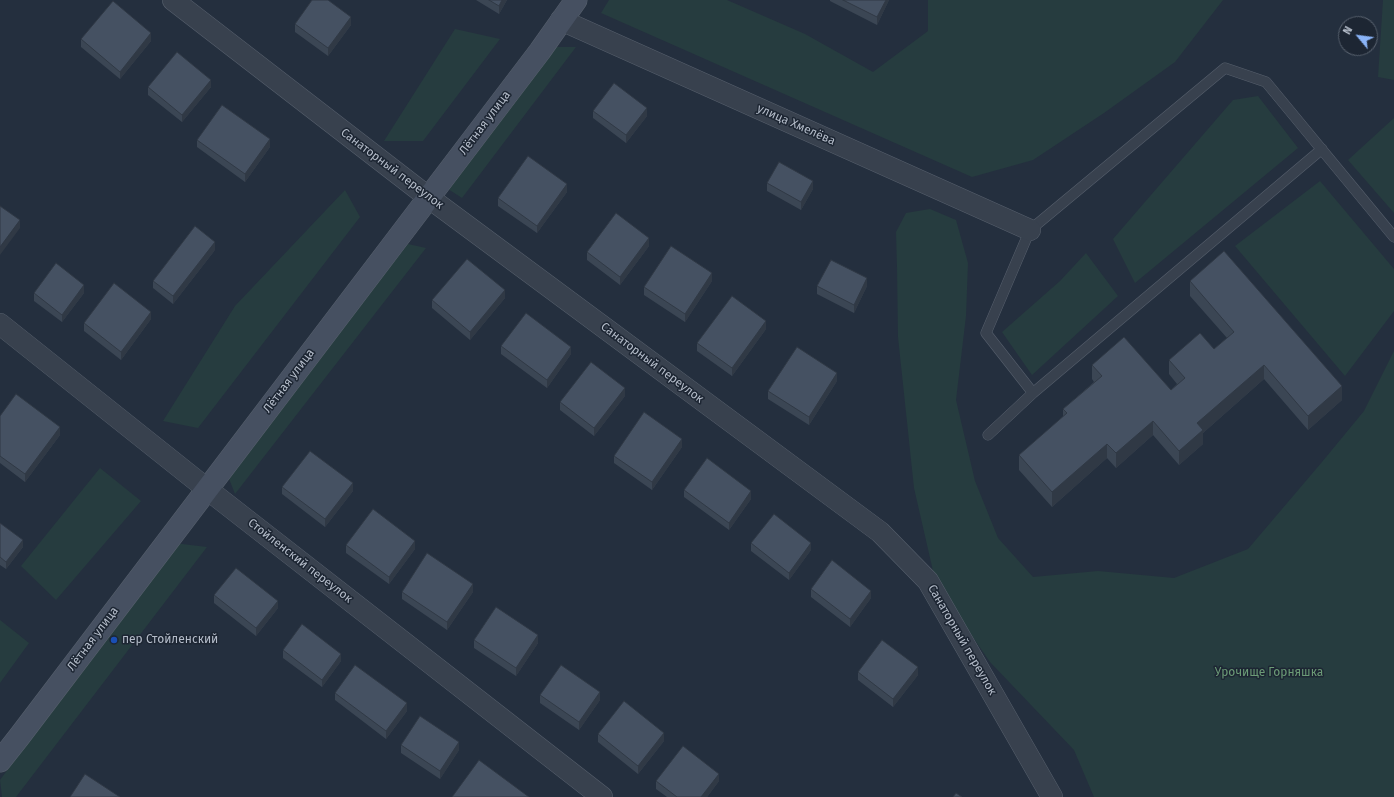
<!DOCTYPE html>
<meta charset="utf-8">
<style>
body{margin:0}
#map{position:relative;width:1394px;height:797px;overflow:hidden;background:#242f3e;font-family:"Fira Sans",sans-serif}
canvas{display:block}
.north{position:absolute;left:1338px;top:16px;width:40px;height:40px;box-sizing:border-box;background:#1d2633;border:1px solid #59626f;border-radius:50%;rotate:299deg;font-size:11px;font-weight:700;line-height:16px;text-align:center;color:#b4bcc9}
.north::after{content:'';display:block;margin:auto;width:14px;height:18px;background:#8ab4f8;clip-path:polygon(50% 0,100% 100%,50% 72%,0 100%)}
</style>
<div id="map">
<canvas width="1394" height="797"></canvas>
<div class="north">N</div>
</div>
<script>
const c = document.querySelector('canvas').getContext('2d');
c.lineJoin = 'round';
function fill(path, color) { c.fillStyle = color; c.fill(path, 'evenodd'); }
const shape = rows => new Path2D(rows.map(r => 'M' + r).join(''));
function strokePath(path, color, width, dash) { c.strokeStyle = color; c.lineWidth = width; c.lineCap = dash ? 'butt' : 'round'; c.setLineDash(dash || []); c.stroke(path); }
function drawText(font, color, halo, rows, align = 'center') {
  c.font = font + ' "Fira Sans",sans-serif'; c.lineWidth = 3; c.setLineDash([]); c.textBaseline = 'middle'; c.strokeStyle = halo; c.fillStyle = color; for (const [text, x, y, turn = 0] of rows) {
    c.save(); c.translate(x, y); c.rotate((+turn || 0) * Math.PI / 180); c.textAlign = isNaN(turn) ? turn : align; if (halo) c.strokeText(text, 0, 0); c.fillText(text, 0, 0); c.restore();
  }
}
fill(shape([
 [609,0,727,0,805,34,873,72,928,31,928,0,1223,0,1175,62,1104,113,1033,160,972,177,601,13],
 [1383,0,1394,0,1394,80,1378,77],
 [455,29,500,39,423,141,384,141],
 [555,47,576,47,462,198,448,189],
 [1258,96,1298,148,1135,283,1113,239,1233,100],
 [1394,118,1394,213,1348,160],
 [1320,181,1394,269,1394,311,1345,376,1235,246],
 [345,190,360,217,198,428,163,421,235,306],
 [930,209,956,220,968,263,966,316,956,400,975,481,998,538,1033,577,1098,571,1174,578,1248,549,1322,462,1364,411,1394,351,1394,797,1094,797,1074,750,990,662,936,584,914,488,898,337,897,267,896,232,906,213],
 [408,244,426,248,235,494,226,471],
 [1086,253,1118,296,1032,375,1002,332,1060,281],
 [100,468,141,501,56,600,21,566],
 [174,543,207,547,16,797,2,797,0,780],
 [0,620,29,643,0,683]
]), '#263c3f');
const lane = shape([
 [1033,393,1322,149],
 [988,435,1033,393,986,333,1030,230,1225,68,1266,82,1394,237]
]);
const street = shape([
 [173,0,428,197,880,532,928,581,1052,797],
 [561,20,1030,230],
 [0,324,207,489,602,797]
]);
const secondary = shape([
 [0,761,19,737,540,51,576,0]
]);
strokePath(lane, '#565f6c', 11);
strokePath(street, '#565f6c', 22);
strokePath(secondary, '#565f6c', 23);
strokePath(lane, '#38414e', 10);
strokePath(street, '#38414e', 21);
strokePath(secondary, '#465061', 22);
fill(shape([
 [476,0,507,0,499,14],
 [830,0,889,0,877,25,830,1],
 [295,24,351,25,328,56,295,32],
 [81,39,151,41,120,79,81,47],
 [148,87,211,87,182,122,148,95],
 [593,111,647,116,626,143,593,118],
 [197,140,270,147,245,182,197,147],
 [767,183,813,189,801,210,767,191],
 [567,192,537,233,498,206,498,198],
 [649,246,620,285,587,260,587,252],
 [215,250,173,304,153,288,153,281],
 [712,281,685,322,644,295,644,287],
 [1190,281,1342,400,1308,430,1264,379,1203,433,1203,444,1179,465,1153,435,1116,468,1107,458,1052,507,1019,470,1019,455,1063,417,1063,409,1094,382,1092,379,1092,365,1171,390,1177,384,1169,374,1169,360,1214,349,1227,338,1190,296],
 [817,286,867,286,854,313,817,294],
 [34,293,84,293,62,322,34,301],
 [505,298,470,340,432,308,432,300],
 [151,319,121,360,84,331,84,323],
 [766,329,732,376,697,351,697,343],
 [501,346,571,354,547,388,501,354],
 [837,381,809,425,768,399,768,391],
 [625,396,594,436,560,410,560,402],
 [0,416,60,435,25,482,0,463],
 [682,447,652,490,614,463,614,456],
 [282,487,353,491,325,527,282,494],
 [684,490,751,499,729,530,684,497],
 [0,523,23,547,6,569,0,565],
 [751,543,811,550,789,580,751,551],
 [346,545,415,549,389,584,346,553],
 [811,589,871,598,850,627,811,597],
 [402,592,473,592,447,630,402,599],
 [214,595,278,608,256,636,214,603],
 [474,640,538,643,516,676,474,648],
 [283,650,341,661,322,687,283,658],
 [858,672,918,675,893,707,858,680],
 [335,693,407,711,386,739,335,700],
 [540,695,600,700,579,730,540,703],
 [598,734,664,741,638,774,598,742],
 [401,745,459,750,440,779,401,753],
 [656,781,719,781,707,797,667,797,656,789]
]), '#3b4654');
fill(shape([
 [502,0,507,0,499,14,499,6],
 [886,0,889,0,877,25,877,17],
 [351,17,351,25,328,56,328,48],
 [151,33,151,41,120,79,120,72],
 [211,80,211,87,182,122,182,115],
 [647,108,647,116,626,143,626,135],
 [270,139,270,147,245,182,245,174],
 [813,181,813,189,801,210,801,202],
 [567,184,567,192,537,233,537,226],
 [20,220,20,228,0,255,0,247],
 [649,238,649,246,620,285,620,277],
 [215,242,215,250,173,304,173,296],
 [712,273,712,281,685,322,685,314],
 [867,278,867,286,854,313,854,305],
 [84,285,84,293,62,322,62,315],
 [505,290,505,298,470,340,470,332],
 [151,312,151,319,121,360,121,352],
 [766,321,766,329,732,376,732,368],
 [571,347,571,354,547,388,547,380],
 [1264,365,1264,379,1203,433,1203,444,1179,465,1179,451,1197,423],
 [837,373,837,381,809,425,809,417],
 [1342,386,1342,400,1308,430,1308,416],
 [625,388,625,396,594,436,594,428],
 [1153,421,1153,435,1116,468,1116,453],
 [60,427,60,435,25,482,25,474],
 [682,439,682,447,652,490,652,482],
 [1107,444,1107,458,1052,507,1052,492],
 [353,483,353,491,325,527,325,519],
 [751,491,751,499,729,530,729,523],
 [23,540,23,547,6,569,6,562],
 [415,541,415,549,389,584,389,577],
 [811,543,811,550,789,580,789,573],
 [473,584,473,592,447,630,447,622],
 [871,591,871,598,850,627,850,619],
 [278,601,278,608,256,636,256,628],
 [538,635,538,643,516,676,516,668],
 [341,654,341,661,322,687,322,680],
 [918,667,918,675,893,707,893,699],
 [600,692,600,700,579,730,579,722],
 [407,703,407,711,386,739,386,731],
 [664,733,664,741,638,774,638,766],
 [459,742,459,750,440,779,440,771],
 [719,774,719,781,707,797,701,797]
]), '#303945');
const building = shape([
 [312,0,328,0,351,17,328,48,295,24,312,0],
 [489,0,502,0,499,6,489,0],
 [843,0,886,0,877,17,843,0],
 [113,1,151,33,120,72,81,39,113,1],
 [177,52,211,80,182,115,148,87,177,52],
 [614,83,647,108,626,135,593,111,614,83],
 [222,105,270,139,245,174,197,140,222,105],
 [528,156,567,184,537,226,498,198,528,156],
 [779,162,813,181,801,202,767,183,779,162],
 [0,206,20,220,0,247,0,206],
 [616,213,649,238,620,277,587,252,616,213],
 [195,226,215,242,173,296,153,281,195,226],
 [671,246,712,273,685,314,644,287,671,246],
 [1224,251,1342,386,1308,416,1264,365,1197,423,1203,430,1179,451,1153,421,1116,453,1107,444,1052,492,1019,455,1067,413,1063,409,1102,376,1092,365,1124,337,1171,390,1185,378,1169,360,1200,333,1214,349,1234,332,1190,281,1224,251],
 [467,259,505,290,470,332,432,300,467,259],
 [831,260,867,278,854,305,817,286,831,260],
 [56,263,84,285,62,315,34,293,56,263],
 [114,283,151,312,121,352,84,323,114,283],
 [732,296,766,321,732,368,697,343,732,296],
 [526,313,571,347,547,380,501,346,526,313],
 [797,347,837,373,809,417,768,391,797,347],
 [591,362,625,388,594,428,560,402,591,362],
 [16,394,60,427,25,474,0,456,0,416,16,394],
 [644,412,682,439,652,482,614,456,644,412],
 [310,451,353,483,325,519,282,487,310,451],
 [707,458,751,491,729,523,684,490,707,458],
 [373,509,415,541,389,577,346,545,373,509],
 [774,514,811,543,789,573,751,543,774,514],
 [0,523,23,540,6,562,0,557,0,523],
 [427,553,473,584,447,622,402,592,427,553],
 [832,560,871,591,850,619,811,589,832,560],
 [236,568,278,601,256,628,214,595,236,568],
 [496,607,538,635,516,668,474,640,496,607],
 [302,624,341,654,322,680,283,650,302,624],
 [882,640,918,667,893,699,858,672,882,640],
 [355,665,407,703,386,731,335,693,355,665],
 [561,665,600,692,579,722,540,695,561,665],
 [624,701,664,733,638,766,598,734,624,701],
 [420,716,459,742,440,771,401,745,420,716],
 [683,746,719,774,701,797,677,797,656,781,683,746],
 [479,760,529,797,452,797,479,760],
 [85,774,120,797,70,797,85,774],
 [956,793,962,797,953,797,956,793]
]);
fill(building, '#455162');
strokePath(building, '#303945', 1);
for (const [x, y, r, color] of [
 [114,640,4,"#1a4fb4"]
]) { const dot = new Path2D(); dot.arc(x, y, r, 0, 2 * Math.PI); c.fillStyle = color; c.fill(dot); strokePath(dot, '#1d2633', 1.5); }
drawText('12px', '#b4bcc9', '#1d2633', [
 ["Лётная улица",485,123,-53],
 ["улица Хмелёва",796,125,24],
 ["Санаторный переулок",392,169,37],
 ["Санаторный переулок",652,363,37],
 ["Лётная улица",289,381,-53],
 ["Стойленский переулок",300,561,38],
 ["Лётная улица",93,639,-53],
 ["Санаторный переулок",962,640,60]
]);
drawText('12px', '#b4bcc9', '#1d2633', [
 ["пер Стойленский",122,640]
], 'left');
drawText('12px', '#6b9a76', '#1d2633', [
 ["Урочище Горняшка",1269,673]
]);
</script>
